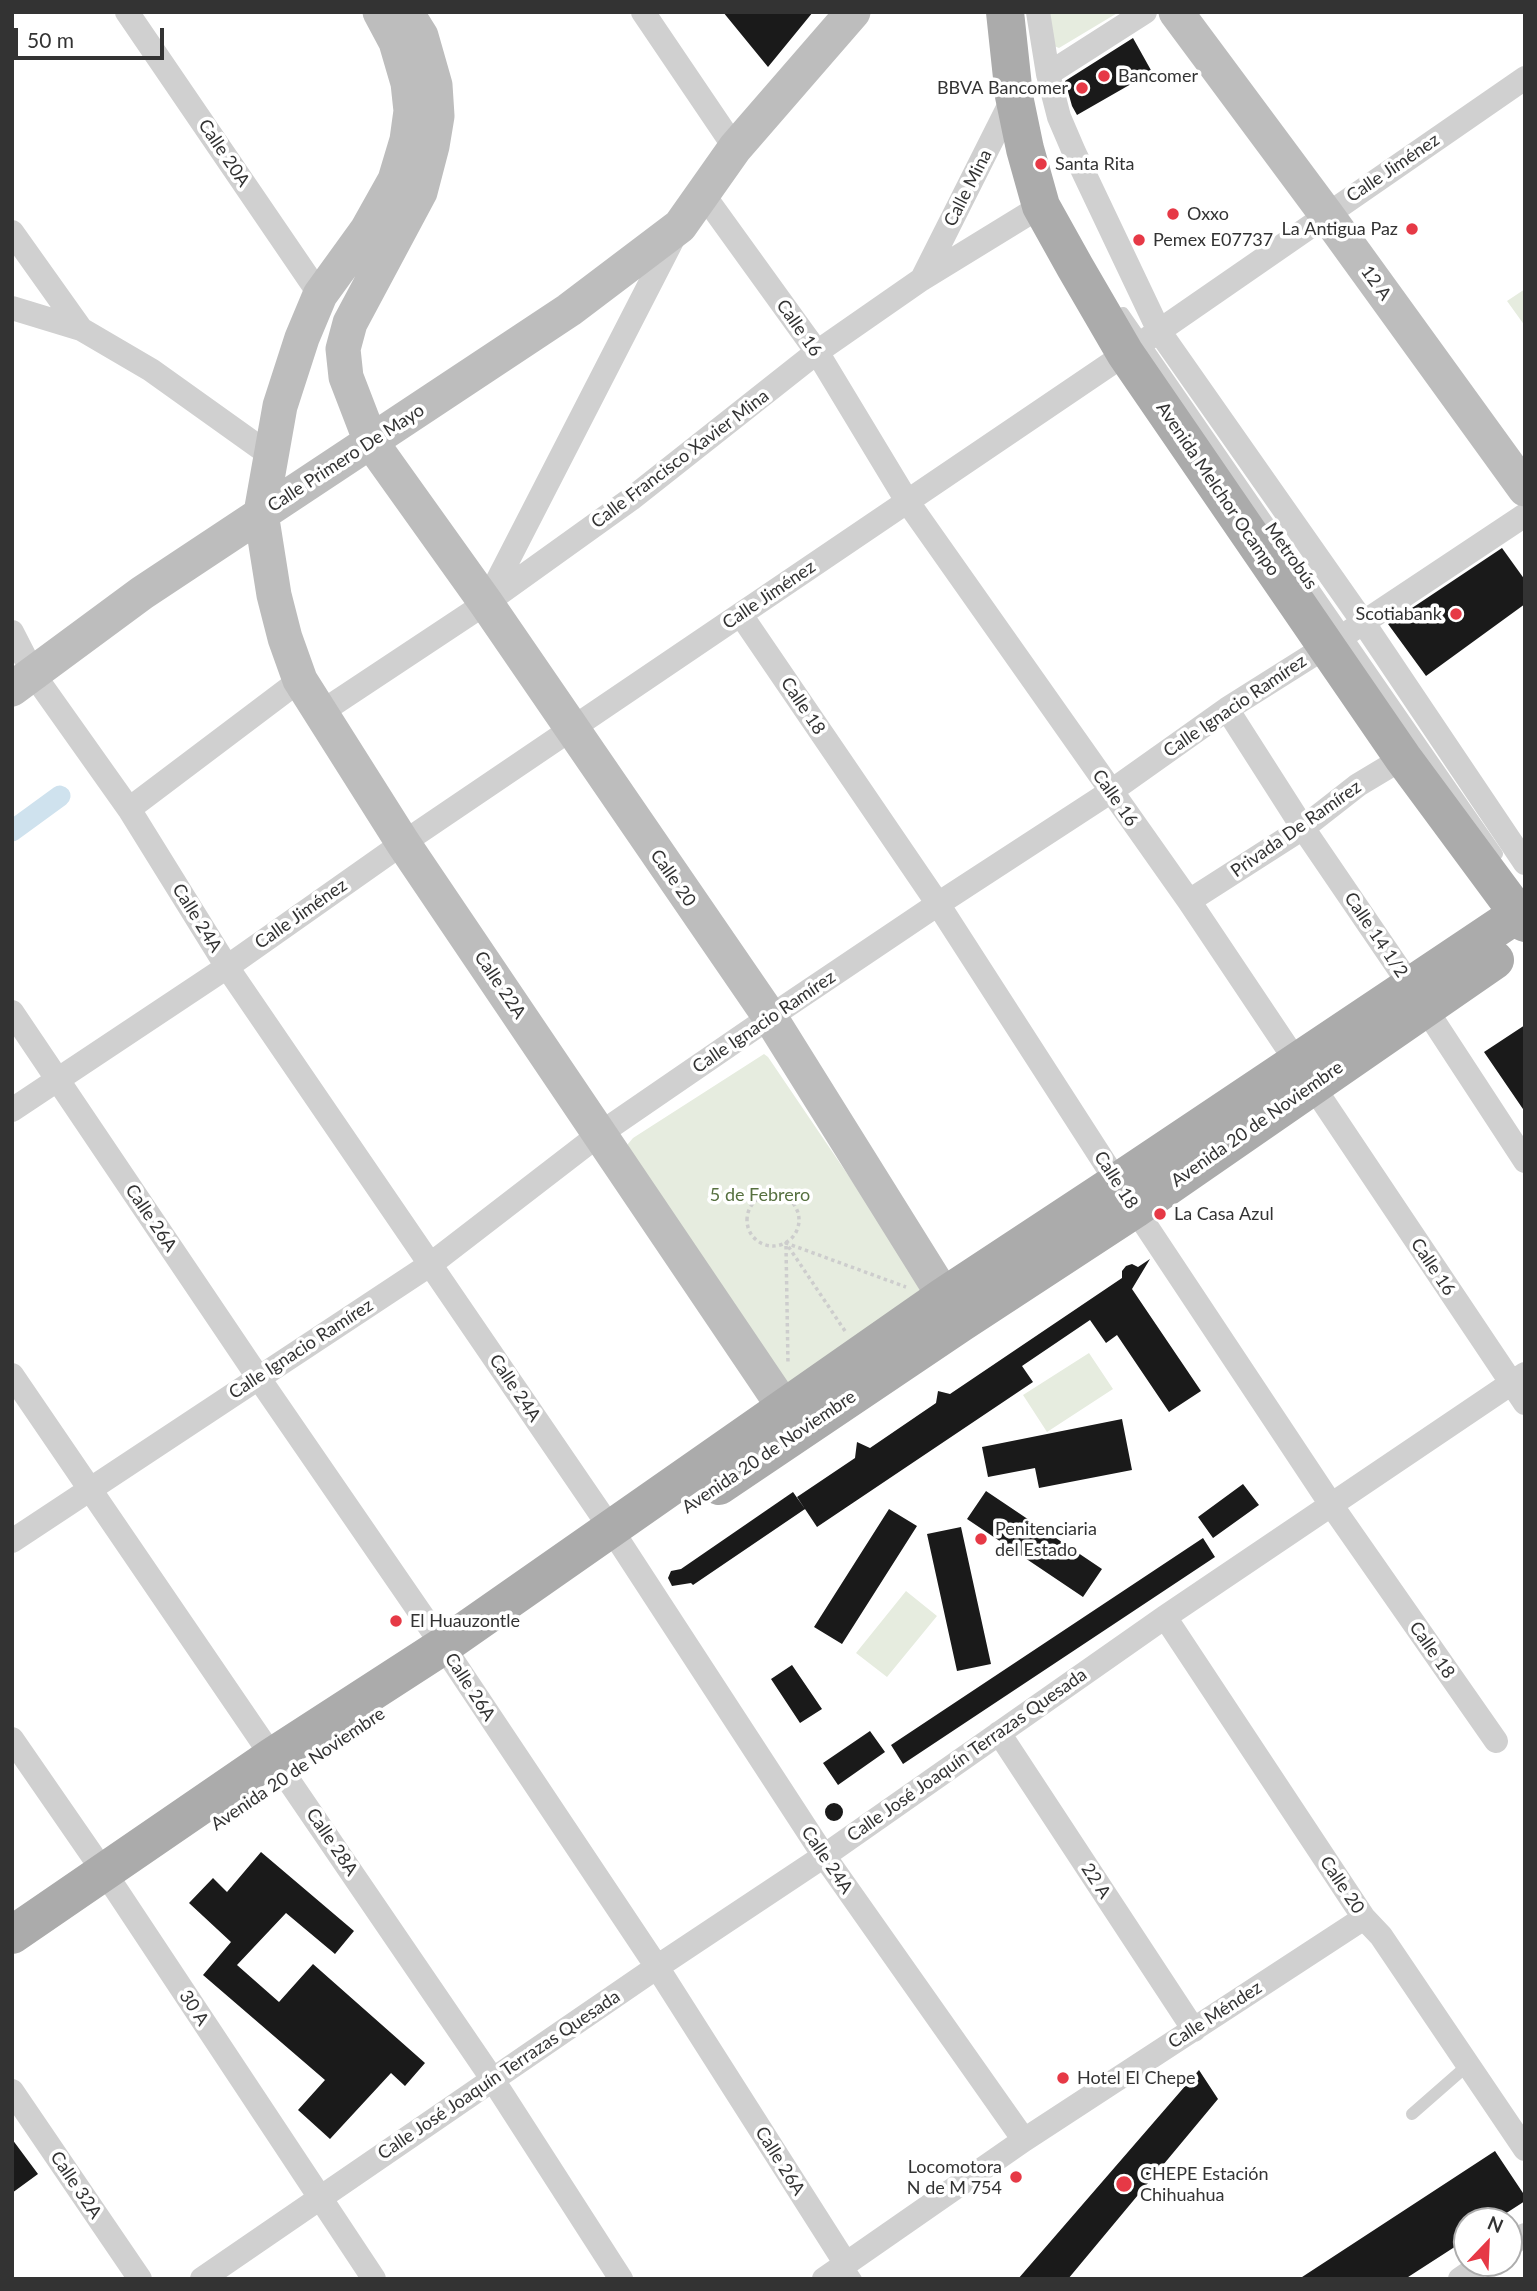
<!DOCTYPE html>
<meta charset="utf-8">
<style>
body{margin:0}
#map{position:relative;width:1537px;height:2291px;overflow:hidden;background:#fff;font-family:Lato,sans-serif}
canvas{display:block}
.frame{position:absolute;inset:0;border:14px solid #333;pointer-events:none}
.north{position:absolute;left:1453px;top:2207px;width:70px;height:70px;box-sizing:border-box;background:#fff;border:2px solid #adadad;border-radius:50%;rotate:23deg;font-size:19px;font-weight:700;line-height:28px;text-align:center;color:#333}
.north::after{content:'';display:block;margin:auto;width:24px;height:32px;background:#e63946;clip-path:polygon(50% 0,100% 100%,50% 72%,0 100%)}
.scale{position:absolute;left:14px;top:28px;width:150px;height:32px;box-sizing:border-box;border:4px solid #333;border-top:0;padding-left:9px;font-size:21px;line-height:24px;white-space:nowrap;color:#333;-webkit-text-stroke:5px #fff;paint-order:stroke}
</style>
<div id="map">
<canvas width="1537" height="2291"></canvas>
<div class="frame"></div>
<div class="north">N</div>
<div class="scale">50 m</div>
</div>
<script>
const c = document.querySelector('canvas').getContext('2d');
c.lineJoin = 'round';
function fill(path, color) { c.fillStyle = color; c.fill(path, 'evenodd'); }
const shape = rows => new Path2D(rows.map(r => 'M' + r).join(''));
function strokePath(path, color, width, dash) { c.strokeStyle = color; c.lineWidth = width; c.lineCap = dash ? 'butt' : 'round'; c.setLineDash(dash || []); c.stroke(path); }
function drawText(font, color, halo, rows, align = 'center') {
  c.font = font + ' Lato,sans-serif'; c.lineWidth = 7; c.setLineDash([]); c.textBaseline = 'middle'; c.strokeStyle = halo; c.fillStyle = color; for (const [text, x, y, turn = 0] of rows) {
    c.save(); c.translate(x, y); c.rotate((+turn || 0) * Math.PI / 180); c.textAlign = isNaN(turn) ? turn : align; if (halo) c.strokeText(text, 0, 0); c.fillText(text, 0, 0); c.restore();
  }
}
fill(shape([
 [1043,12,1119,12,1059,48,1049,44],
 [1525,289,1525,326,1507,301],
 [764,1054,768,1057,924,1287,789,1385,628,1150,628,1144,633,1138],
 [1089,1353,1113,1389,1047,1432,1023,1395],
 [906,1591,937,1616,887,1677,856,1653]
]), '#e6ecdf');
strokePath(shape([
 [12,831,60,796]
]), '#cfe2ee', 21);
fill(shape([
 [723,12,813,12,768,67],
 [1133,38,1152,72,1077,115,1072,106,1065,81],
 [1502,548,1525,580,1525,604,1426,676,1388,624],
 [1525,1025,1525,1112,1484,1052],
 [1150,1259,1132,1289,1201,1391,1169,1412,1117,1335,1106,1343,1090,1320,1022,1366,1033,1382,817,1527,797,1497,855,1458,857,1442,870,1448,936,1403,938,1391,950,1394,1122,1278,1122,1271,1126,1266,1132,1264,1138,1267],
 [1122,1419,1132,1470,1039,1488,1035,1468,988,1477,982,1447],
 [1243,1484,1259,1505,1213,1538,1198,1517],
 [986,1491,1102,1569,1083,1597,967,1519],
 [793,1492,805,1509,693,1585,691,1583,672,1586,668,1578,671,1571,681,1569],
 [889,1509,917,1526,842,1644,814,1627],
 [961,1527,991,1664,957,1671,927,1534],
 [1203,1538,1215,1557,903,1764,891,1745],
 [792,1665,822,1709,800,1723,771,1679],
 [870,1731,885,1752,838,1785,823,1763],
 '825 1812a9 9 0 1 1 18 0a9 9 0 1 1-18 0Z',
 [261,1852,354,1931,335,1954,286,1913,237,1965,279,2002,313,1964,425,2063,405,2086,391,2073,330,2139,298,2110,325,2080,203,1975,231,1942,189,1903,213,1878,227,1892],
 [1199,2070,1218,2099,1068,2279,1018,2279],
 [12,2139,38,2174,12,2193],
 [1495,2151,1525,2196,1525,2201,1494,2221,1467,2221,1467,2239,1405,2279,1299,2279]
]), '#1a1a1a');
strokePath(shape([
 '747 1220a26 26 0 1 1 52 0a26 26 0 1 1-52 0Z',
 [786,1246,788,1364],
 [845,1331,786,1243,906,1287]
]), '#cdcdcd', 3.5, [3.5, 3.5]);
strokePath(shape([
 [1123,313,1497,854],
 [1412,2114,1468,2065],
 [846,2264,856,2279]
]), '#d0d0d0', 12);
strokePath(shape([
 [127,12,320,295],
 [643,12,735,148],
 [1038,12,1048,74,1059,117,1074,152,1159,331,1363,622,1525,863],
 [1048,74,1145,12],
 [703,194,817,352,907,501,1189,901,1525,1403],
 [12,232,81,329],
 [922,279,1014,96],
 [12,308,81,329,151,370,270,455],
 [488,599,676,233],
 [741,615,938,904,1117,1182,1332,1506,1496,1741],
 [12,632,34,675,129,809,227,967,611,1529,824,1856,1024,2140],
 [1227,709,1303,828,1410,985,1525,1161],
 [320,713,486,603,631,499,817,352,922,279,1041,206],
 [129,809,300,680],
 [1189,901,1303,828,1358,785,1403,758],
 [12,1012,258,1377,443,1646,657,1967,846,2264],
 [12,1110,227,967,403,843,1159,331,1525,78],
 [12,1375,493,2080,621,2279],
 [12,1541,431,1264,601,1133,770,1017,938,904,1110,792,1227,709,1346,634,1525,515],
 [1165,1617,1364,1918,1381,1936,1525,2149],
 [999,1733,1194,2030],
 [12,1739,117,1891,374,2279],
 [12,2091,140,2279],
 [1509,2245,1525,2235],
 [202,2279,657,1967,824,1856,1165,1617,1525,1374],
 [824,2279,1024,2140,1364,1918],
 [1460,2279,1483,2263]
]), '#d0d0d0', 24);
strokePath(shape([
 [380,12,396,42,408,83,411,111,407,140,395,180,367,230,320,295,302,338,280,406,261,513,274,595,285,638,300,680,403,843,800,1431],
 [406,12,421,36,435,85,437,116,432,146,420,192,350,323,343,349,346,377,371,442,486,603,770,1017,959,1320],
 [1176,12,1326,214,1525,489],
 [12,689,142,593,569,310,680,226,735,148,853,12]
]), '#bdbdbd', 35);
strokePath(shape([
 [1005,12,1014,96,1025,149,1041,206,1075,267,1125,353,1326,646,1403,758,1525,923],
 [719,1486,961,1323,1135,1209,1495,960],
 [12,1935,273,1756,443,1646,944,1296,1117,1182,1525,909]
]), '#ababab', 38);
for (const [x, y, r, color] of [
 [1104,76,7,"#e63946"],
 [1082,88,7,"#e63946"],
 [1041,164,7,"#e63946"],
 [1173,214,7,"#e63946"],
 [1412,229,7,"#e63946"],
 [1139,240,7,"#e63946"],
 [1456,614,7,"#e63946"],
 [1160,1214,7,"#e63946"],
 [981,1539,7,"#e63946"],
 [396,1621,7,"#e63946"],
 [1063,2078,7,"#e63946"],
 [1016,2177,7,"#e63946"],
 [1124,2184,9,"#e63946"]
]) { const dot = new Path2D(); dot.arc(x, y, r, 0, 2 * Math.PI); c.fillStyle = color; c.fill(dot); strokePath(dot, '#fff', 2.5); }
drawText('18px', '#333', '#fff', [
 ["Bancomer",1118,76],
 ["BBVA Bancomer",1068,88,"right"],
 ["Santa Rita",1055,164],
 ["Oxxo",1187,214],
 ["La Antigua Paz",1398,229,"right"],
 ["Pemex E07737",1153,240],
 ["Scotiabank",1442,614,"right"],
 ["La Casa Azul",1174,1214],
 ["Penitenciaria",995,1529],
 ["del Estado",995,1550],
 ["El Huauzontle",410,1621],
 ["Hotel El Chepe",1077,2078],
 ["Locomotora",1002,2167,"right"],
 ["N de M 754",1002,2188,"right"],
 ["CHEPE Estación",1140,2174],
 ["Chihuahua",1140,2195]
], 'left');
drawText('18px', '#333', '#fff', [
 ["Calle 20A",224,153,56],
 ["Calle Jiménez",1393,168,-34],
 ["Calle Mina",968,188,-63],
 ["12 A",1376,283,54],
 ["Calle 16",799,328,55],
 ["Calle Primero De Mayo",346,458,-33],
 ["Calle Francisco Xavier Mina",680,459,-37],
 ["Avenida Melchor Ocampo",1218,489,56],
 ["Metrobús",1291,556,55],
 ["Calle Jiménez",769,595,-34],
 ["Calle 18",803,706,56],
 ["Calle Ignacio Ramírez",1235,706,-34],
 ["Calle 16",1115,798,55],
 ["Privada De Ramírez",1296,829,-35],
 ["Calle 20",673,878,55],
 ["Calle Jiménez",301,914,-35],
 ["Calle 24A",197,918,58],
 ["Calle 14 1/2",1376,935,56],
 ["Calle 22A",500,985,56],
 ["Calle Ignacio Ramírez",764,1022,-34],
 ["Avenida 20 de Noviembre",1257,1124,-35],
 ["Calle 18",1116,1180,57],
 ["Calle 26A",151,1218,56],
 ["Calle 16",1433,1267,56],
 ["Calle Ignacio Ramírez",301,1349,-33],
 ["Calle 24A",515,1388,56],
 ["Avenida 20 de Noviembre",769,1452,-34],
 ["Calle 18",1432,1650,55],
 ["Calle 26A",470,1687,57],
 ["Calle José Joaquín Terrazas Quesada",967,1755,-35],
 ["Avenida 20 de Noviembre",298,1769,-34],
 ["Calle 28A",332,1842,56],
 ["Calle 24A",827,1860,56],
 ["22 A",1096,1881,57],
 ["Calle 20",1342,1885,56],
 ["30 A",194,2008,57],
 ["Calle Méndez",1215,2015,-33],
 ["Calle José Joaquín Terrazas Quesada",499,2075,-34],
 ["Calle 26A",780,2161,58],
 ["Calle 32A",76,2185,56]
]);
drawText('18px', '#56703f', '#fff', [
 ["5 de Febrero",760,1195]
]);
</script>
